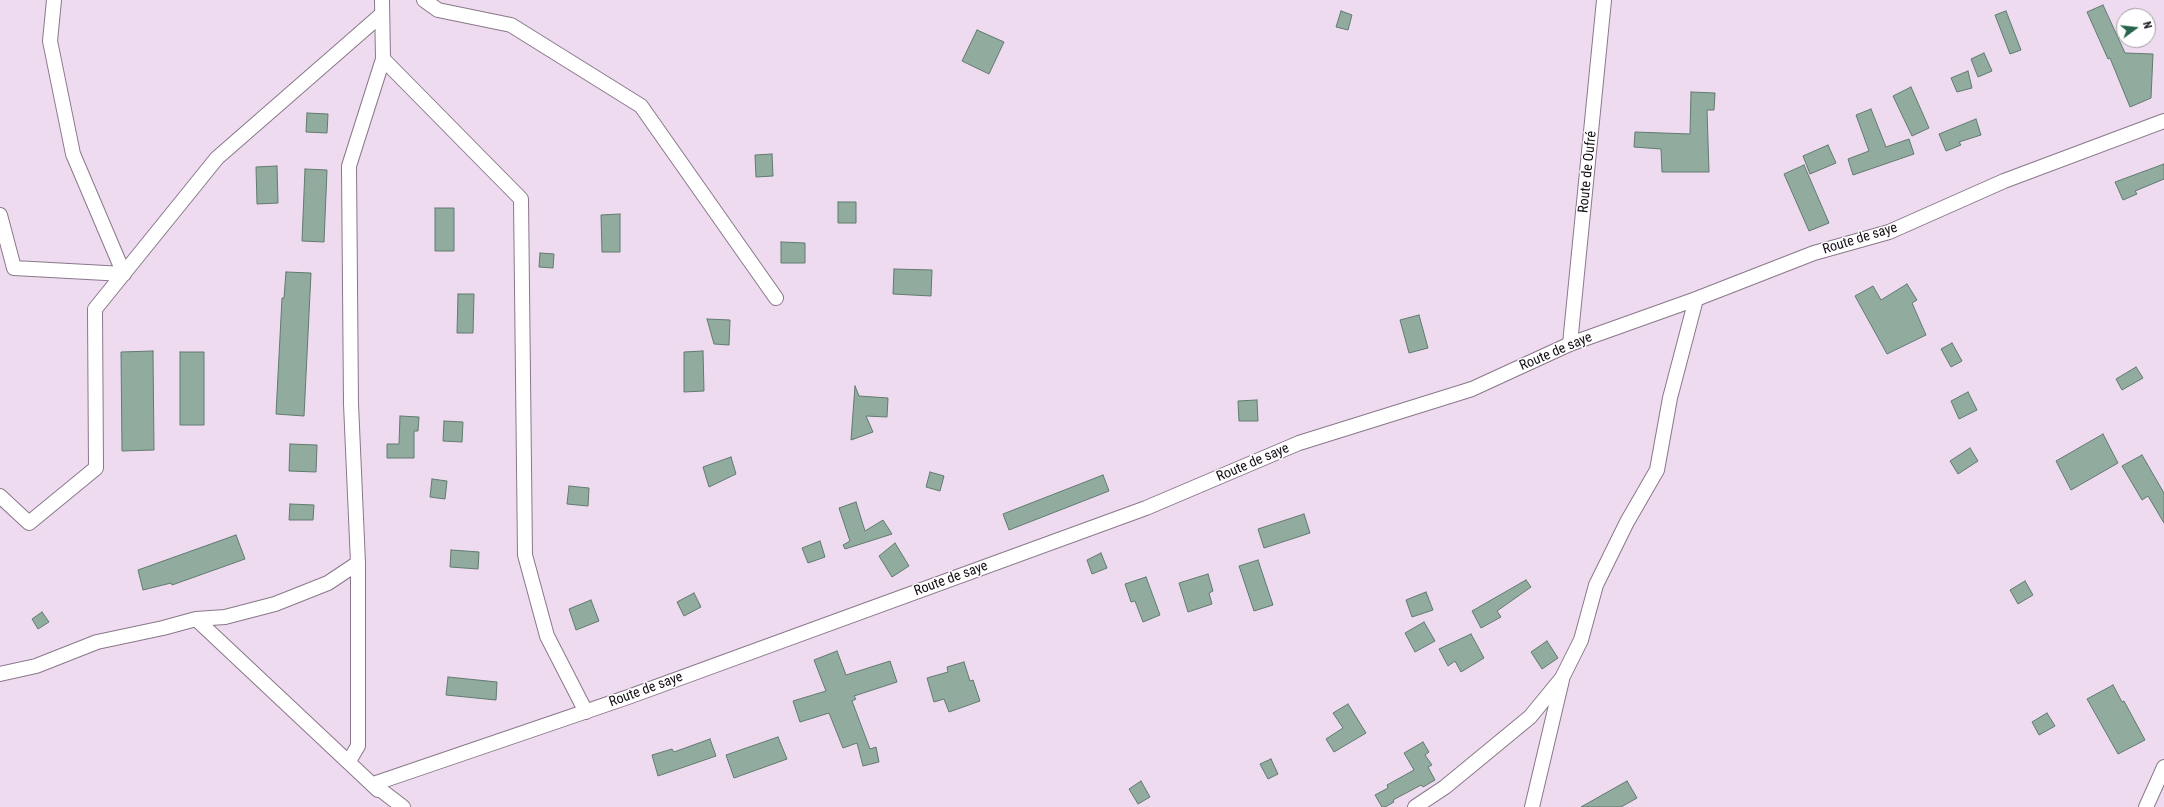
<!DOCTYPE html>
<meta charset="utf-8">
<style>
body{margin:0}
#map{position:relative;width:2164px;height:807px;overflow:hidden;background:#eedbef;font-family:"Roboto Condensed",sans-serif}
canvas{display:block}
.north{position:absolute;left:2116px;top:8px;width:40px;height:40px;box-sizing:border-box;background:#fff;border:1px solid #a29fa2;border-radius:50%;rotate:75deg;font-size:11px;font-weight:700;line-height:16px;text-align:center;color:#160f16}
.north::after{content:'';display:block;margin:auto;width:14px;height:18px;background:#29644d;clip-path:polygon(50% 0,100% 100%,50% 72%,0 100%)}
</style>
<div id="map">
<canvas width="2164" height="807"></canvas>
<div class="north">N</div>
</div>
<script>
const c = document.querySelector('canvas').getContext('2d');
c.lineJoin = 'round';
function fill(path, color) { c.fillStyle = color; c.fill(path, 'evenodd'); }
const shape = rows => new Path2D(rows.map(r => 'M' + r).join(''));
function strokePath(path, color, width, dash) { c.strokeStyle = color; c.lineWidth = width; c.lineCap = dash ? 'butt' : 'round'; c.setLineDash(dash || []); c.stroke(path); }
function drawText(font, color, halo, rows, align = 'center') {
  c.font = font + ' "Roboto Condensed",sans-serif'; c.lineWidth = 3; c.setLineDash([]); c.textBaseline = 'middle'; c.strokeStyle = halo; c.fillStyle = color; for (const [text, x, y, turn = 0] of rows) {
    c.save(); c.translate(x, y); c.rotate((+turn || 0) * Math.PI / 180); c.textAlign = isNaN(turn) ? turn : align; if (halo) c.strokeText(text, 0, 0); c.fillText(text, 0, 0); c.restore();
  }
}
const building = shape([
 [2103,5,2125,53,2153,54,2151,98,2130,107,2110,58,2108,59,2087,12,2103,5],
 [1341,11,1352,15,1348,30,1336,27,1341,11],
 [2006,11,2021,50,2010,54,1995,15,2006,11],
 [977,30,1004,42,989,74,962,61,977,30],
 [1984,53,1992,71,1978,77,1971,59,1984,53],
 [1968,71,1972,88,1957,92,1951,78,1968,71],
 [1911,87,1929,128,1912,136,1893,96,1911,87],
 [1691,92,1715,93,1714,110,1707,110,1709,172,1662,172,1661,149,1634,147,1635,132,1690,134,1691,92],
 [1871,109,1886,147,1909,139,1914,154,1853,175,1848,159,1869,151,1856,115,1871,109],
 [307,113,328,114,327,133,306,132,307,113],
 [1976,119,1981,135,1959,142,1961,145,1946,151,1939,134,1976,119],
 [1828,145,1836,163,1810,174,1803,156,1828,145],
 [772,154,773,176,756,177,755,155,772,154],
 [2164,164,2164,179,2135,191,2137,194,2123,200,2115,182,2164,164],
 [1804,165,1829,223,1809,231,1784,174,1804,165],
 [277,166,278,203,257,204,256,167,277,166],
 [305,169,327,170,324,242,302,241,305,169],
 [838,202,856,202,856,223,838,223,838,202],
 [435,208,454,208,454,251,435,251,435,208],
 [620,214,620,252,602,252,601,215,620,214],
 [781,242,805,243,805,263,781,263,781,242],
 [540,253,554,254,553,268,539,267,540,253],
 [894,269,932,270,931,296,893,294,894,269],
 [286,272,311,273,304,416,276,414,282,298,284,298,286,272],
 [1907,284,1917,300,1912,303,1926,335,1887,354,1855,296,1873,286,1881,300,1907,284],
 [458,294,474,294,473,333,457,333,458,294],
 [1419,315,1428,348,1409,353,1400,320,1419,315],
 [707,319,730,320,729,345,714,344,707,319],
 [1952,343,1962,361,1951,367,1941,349,1952,343],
 [153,351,154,450,122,451,121,352,153,351],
 [703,351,704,391,684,392,684,352,703,351],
 [180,352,204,352,204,425,180,425,180,352],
 [2136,367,2143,378,2122,390,2116,379,2136,367],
 [855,386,859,396,888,398,887,417,866,416,873,432,851,440,855,386],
 [1968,392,1977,410,1959,419,1951,401,1968,392],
 [1257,400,1258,421,1239,421,1238,401,1257,400],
 [400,416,419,417,418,431,414,431,414,458,387,458,387,444,399,444,400,416],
 [444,421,463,422,462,442,443,441,444,421],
 [2103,434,2118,463,2071,490,2056,461,2103,434],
 [290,444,317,445,316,472,289,471,290,444],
 [1970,448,1978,461,1958,474,1950,461,1970,448],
 [2142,455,2164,493,2164,523,2148,496,2142,500,2122,466,2142,455],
 [731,457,736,474,709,487,703,467,731,457],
 [930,472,944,476,940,491,926,487,930,472],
 [1103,475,1109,491,1009,530,1003,514,1103,475],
 [432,479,447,481,445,499,430,497,432,479],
 [569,486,589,488,588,506,567,504,569,486],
 [856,502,865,531,883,520,892,534,845,549,843,545,850,541,839,508,856,502],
 [290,504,314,505,313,520,289,520,290,504],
 [1304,514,1310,533,1264,548,1258,529,1304,514],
 [236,535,245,559,172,585,171,583,143,590,138,570,236,535],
 [820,541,825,557,808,563,802,548,820,541],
 [895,543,909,566,892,577,879,556,895,543],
 [451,550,479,552,478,569,450,567,451,550],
 [1101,553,1107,568,1092,574,1087,560,1101,553],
 [1258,560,1273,605,1254,611,1239,566,1258,560],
 [1208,574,1213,591,1209,593,1212,604,1188,612,1179,583,1208,574],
 [1146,577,1160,615,1143,622,1135,601,1131,602,1125,584,1146,577],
 [1526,580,1531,587,1497,611,1501,617,1481,628,1472,611,1526,580],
 [2025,581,2033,595,2018,604,2010,590,2025,581],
 [1426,592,1433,610,1412,617,1406,600,1426,592],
 [694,593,701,607,684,616,677,602,694,593],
 [591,600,599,621,576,630,569,609,591,600],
 [42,612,49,622,38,629,32,619,42,612],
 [1424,622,1435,641,1415,652,1405,633,1424,622],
 [1471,634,1484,658,1461,672,1455,661,1448,666,1439,649,1471,634],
 [1547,641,1558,658,1542,669,1531,652,1547,641],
 [837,651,846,675,890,661,897,682,854,696,856,699,852,701,870,749,876,747,879,762,863,766,857,743,843,748,829,713,800,722,793,701,826,691,814,660,837,651],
 [964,662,970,681,973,680,980,701,949,712,944,699,934,702,927,678,948,672,947,667,964,662],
 [448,677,497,682,496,700,446,695,448,677],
 [2113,685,2122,702,2124,701,2145,740,2118,754,2087,699,2113,685],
 [1348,704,1366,733,1334,752,1326,739,1343,728,1333,713,1348,704],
 [2047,713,2055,726,2039,735,2032,722,2047,713],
 [778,737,787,759,734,778,726,755,778,737],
 [710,739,716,756,658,776,652,755,672,749,674,752,710,739],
 [1423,742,1429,752,1425,755,1432,765,1428,767,1435,780,1423,787,1421,785,1393,800,1394,802,1385,807,1382,807,1375,795,1388,788,1387,785,1414,770,1404,753,1423,742],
 [1271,759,1278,774,1268,779,1260,764,1271,759],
 [1141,781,1150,797,1138,804,1129,789,1141,781],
 [1627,781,1637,798,1621,807,1581,807,1627,781]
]);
fill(building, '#91ab9f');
strokePath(building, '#617a6f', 1);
const minor = shape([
 [424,0,438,10,511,25,641,106,776,298],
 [383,59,521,199,525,555,547,636,586,712],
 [0,215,14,268,124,274,73,154,50,41,54,0],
 [1570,344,1604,0],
 [0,496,29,523,96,468,95,309,217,158,382,14],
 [196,619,225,617,275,604,328,583,358,563],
 [0,674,36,666,97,642,163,628,196,619,378,790],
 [349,761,358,746,358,563,351,404,349,166,383,59,382,0],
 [403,807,373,784,628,697,1146,508,1299,443,1472,389,1570,344,1696,299,1814,253,1889,232,2004,181,2164,121],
 [1415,807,1445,787,1530,717,1562,678,1581,640,1596,585,1627,522,1657,470,1670,398,1696,299],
 [1532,807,1562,680],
 [2146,807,2164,767]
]);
strokePath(minor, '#89788a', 16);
strokePath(minor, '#fff', 14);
drawText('14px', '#160f16', '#fff', [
 ["Route de Oufré",1588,172,-84],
 ["Route de saye",1860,239,-17],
 ["Route de saye",1556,352,-23],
 ["Route de saye",1253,463,-23],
 ["Route de saye",951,579,-20],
 ["Route de saye",646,690,-20]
]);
</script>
